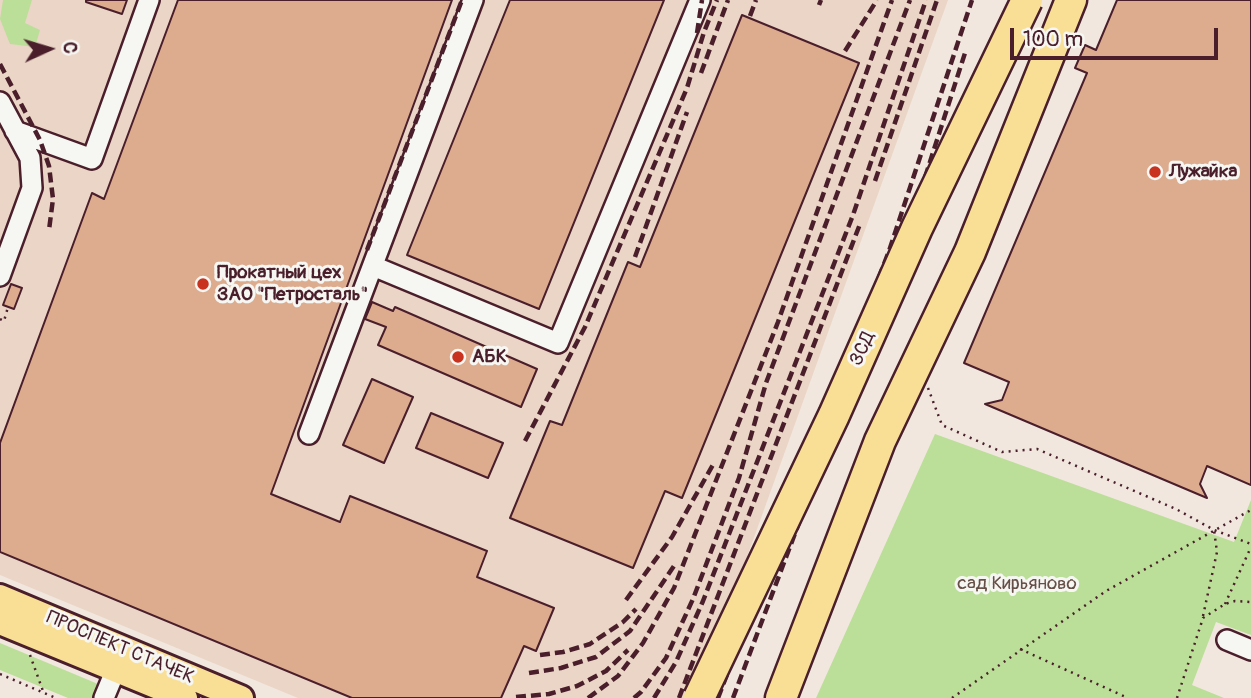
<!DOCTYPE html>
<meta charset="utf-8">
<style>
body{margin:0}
#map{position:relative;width:1251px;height:698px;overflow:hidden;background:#f1e7de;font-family:Pangolin,sans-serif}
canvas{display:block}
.north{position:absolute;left:14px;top:14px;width:70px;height:70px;-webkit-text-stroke:5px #f6f6f2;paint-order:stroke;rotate:86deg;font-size:19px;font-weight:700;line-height:28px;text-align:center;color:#4a1f2b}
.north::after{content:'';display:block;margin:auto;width:24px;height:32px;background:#4a1f2b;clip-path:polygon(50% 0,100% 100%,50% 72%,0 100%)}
.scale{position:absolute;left:1010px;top:28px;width:208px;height:32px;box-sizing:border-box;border:4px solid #4a1f2b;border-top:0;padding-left:9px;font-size:21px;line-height:24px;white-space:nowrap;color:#4a1f2b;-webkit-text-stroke:5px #f6f6f2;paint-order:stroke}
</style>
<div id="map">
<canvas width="1251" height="698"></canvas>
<div class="north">С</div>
<div class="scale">100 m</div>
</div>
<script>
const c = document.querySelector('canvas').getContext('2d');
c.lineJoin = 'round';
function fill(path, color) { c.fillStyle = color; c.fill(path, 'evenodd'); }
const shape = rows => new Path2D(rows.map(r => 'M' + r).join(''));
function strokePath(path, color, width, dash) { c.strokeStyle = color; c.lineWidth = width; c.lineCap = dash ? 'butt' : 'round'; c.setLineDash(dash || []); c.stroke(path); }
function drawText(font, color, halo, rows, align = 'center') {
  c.font = font + ' Pangolin,sans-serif'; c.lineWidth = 6; c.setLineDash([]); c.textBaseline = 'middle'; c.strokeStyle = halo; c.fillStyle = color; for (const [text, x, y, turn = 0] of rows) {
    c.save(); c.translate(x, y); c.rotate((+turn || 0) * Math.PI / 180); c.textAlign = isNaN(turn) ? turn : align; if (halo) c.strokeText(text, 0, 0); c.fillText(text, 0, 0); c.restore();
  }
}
fill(shape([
 [0,0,948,0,696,698,298,698,0,575]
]), '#ebd5c6');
fill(shape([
 [3,0,32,0,25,23,40,30,35,47,10,44,0,19],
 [935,434,1234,542,1251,500,1251,635,1216,622,1192,685,1224,698,816,698],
 [0,643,98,684,93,698,68,698,0,670]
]), '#bbdf99');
const building = shape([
 [86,0,127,0,122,14,86,2,86,0],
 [178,0,452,0,271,494,340,522,350,496,487,551,477,577,554,608,536,651,524,646,501,698,352,698,0,552,0,443,92,193,104,199,178,0],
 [510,0,664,0,539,309,407,255,510,0],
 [1117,0,1251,0,1251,485,1207,466,1200,484,1207,498,985,404,1002,400,1009,382,964,363,1087,73,1075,68,1085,45,1096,50,1117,0],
 [742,15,859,63,682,498,665,491,633,568,510,518,550,421,562,425,628,262,640,267,742,15],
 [11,284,22,288,14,309,3,305,11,284],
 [372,302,393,311,395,307,537,369,521,407,378,345,386,327,365,319,372,302],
 [372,379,413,397,384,463,343,445,372,379],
 [431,413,503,443,488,478,416,448,431,413]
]);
fill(building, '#ddac8f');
strokePath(building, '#4a1f2b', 2);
const minor = shape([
 [0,102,30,158,32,188,0,276],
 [15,131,92,159,149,0],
 [373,266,558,343,700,0],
 [309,434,473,0],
 [1227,640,1251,650],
 [104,698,116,669]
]);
const major = shape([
 [0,597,241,698],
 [0,622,185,698]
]);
const highway = shape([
 [781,698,880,441,970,252,1071,0]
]);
strokePath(minor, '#4a1f2b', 24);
strokePath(major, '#4a1f2b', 30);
strokePath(highway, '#4a1f2b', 35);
strokePath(shape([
 [0,319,4,321,8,307],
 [928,388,942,425,1002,452,1037,449,1176,509,1214,530,1251,544],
 [1225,604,1251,547],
 [1203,616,1217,552,1214,530],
 [1020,649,1128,698],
 [30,655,43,691],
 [0,674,56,698],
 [952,698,1106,591,1251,510],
 [1177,698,1203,618,1225,604,1235,601,1251,602]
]), '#4a1f2b', 2.5, [2, 5]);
strokePath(minor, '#f6f6f2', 19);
strokePath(major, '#f9df96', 24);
strokePath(highway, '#f9df96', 30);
strokePath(shape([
 [819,5,821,0],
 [750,16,756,0],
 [697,33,702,0],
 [845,51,877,0],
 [0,64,40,140,49,166,53,199,49,230],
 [701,73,728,0],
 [875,181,937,0],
 [367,250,462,0],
 [635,257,687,112],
 [525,441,585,327,687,88,704,32,717,0],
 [626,600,672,537,714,463],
 [540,655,563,652,590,644,623,622,636,609],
 [529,673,561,668,596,657,630,631,674,566],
 [516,697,549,694,577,686,606,671,628,650],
 [588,698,618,676,643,643,674,588,778,322,892,0],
 [634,698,641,692,666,658,693,599,739,478,766,383,910,0],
 [654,698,676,662,703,601,853,215,926,0],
 [679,698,860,224],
 [718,698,889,251,972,0],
 [733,698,901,252,965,53]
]), '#4a1f2b', 4.5, [10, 5]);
const highwayBridge = shape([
 [699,698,834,415,917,228,1027,0]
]);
strokePath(highwayBridge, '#4a1f2b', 35, []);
strokePath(highwayBridge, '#f9df96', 30);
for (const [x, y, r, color] of [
 [1155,172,7,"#c8321e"],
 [203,284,7,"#c8321e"],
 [458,357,7,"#c8321e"]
]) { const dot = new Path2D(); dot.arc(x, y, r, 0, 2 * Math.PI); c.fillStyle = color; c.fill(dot); strokePath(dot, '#f6f6f2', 2.5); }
drawText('bold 19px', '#4a1f2b', '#f6f6f2', [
 ["Лужайка",1169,172],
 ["Прокатный цех",217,273],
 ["ЗАО \"Петросталь\"",217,295],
 ["АБК",472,357]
], 'left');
drawText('19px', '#4a1f2b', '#f6f6f2', [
 ["ЗСД",863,349,-66],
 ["ПРОСПЕКТ СТАЧЕК",120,648,23]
]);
drawText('19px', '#664f46', '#f6f6f2', [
 ["сад Кирьяново",1017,584]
]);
</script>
